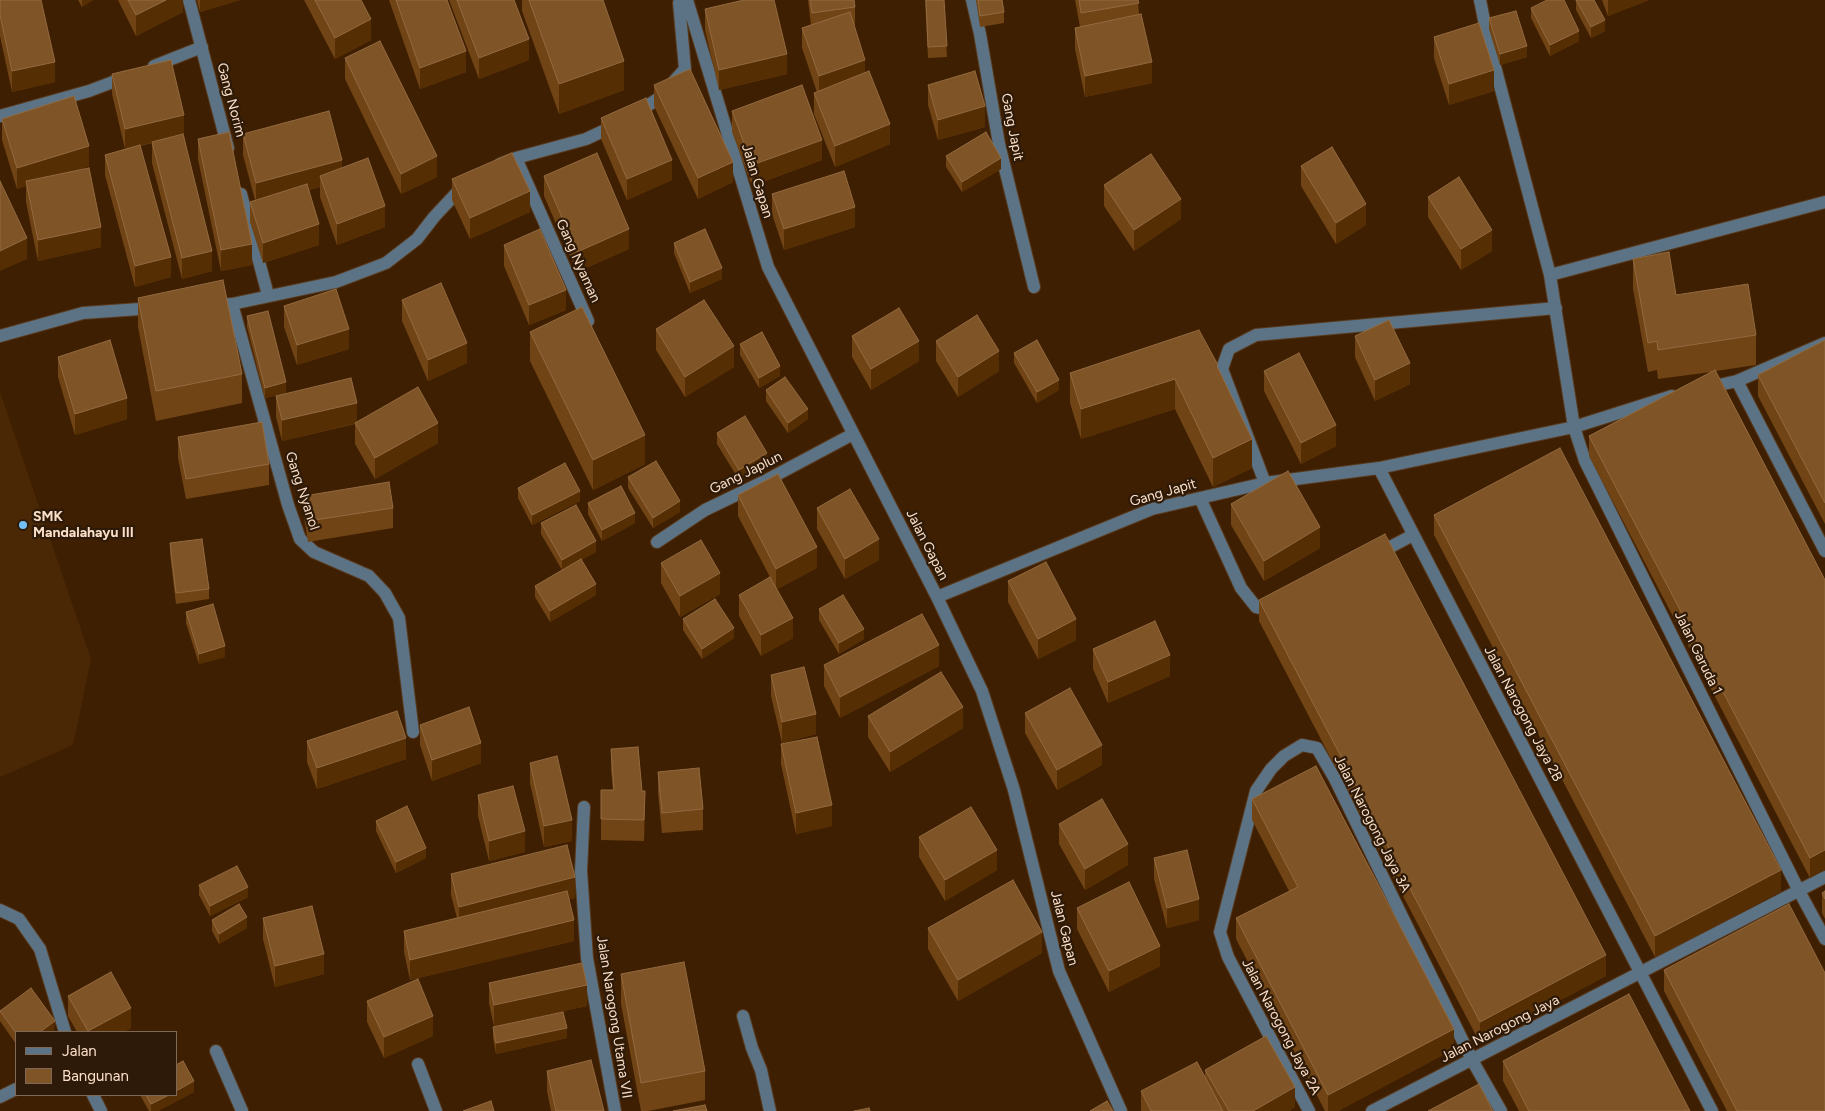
<!DOCTYPE html>
<style>
body{margin:0}
#map{position:relative;width:1825px;height:1111px;overflow:hidden;background:#3f1f01;font-family:Figtree,sans-serif}
canvas{display:block}
.legend{position:absolute;left:15px;top:1031px;width:162px;height:65px;box-sizing:border-box;background:#2d1a08;border:1px solid #7f6955;margin:0;padding:6px 9px;list-style:none;font-size:15px;color:#fbdfc9}
.legend li{display:flex;align-items:center;gap:10px;height:25px}
.legend b{width:25px;border:1px solid #7f6955}
</style>
<div id="map">
<canvas width="1825" height="1111"></canvas>
<ul class="legend">
<li><b style="height:6px;background:#5b7385"></b>Jalan</li>
<li><b style="height:14px;background:#7f5427"></b>Bangunan</li>
</ul>
</div>
<script>
const c = document.querySelector('canvas').getContext('2d');
c.lineJoin = 'round';
function fill(path, color) { c.fillStyle = color; c.fill(path, 'evenodd'); }
const shape = rows => new Path2D(rows.map(r => 'M' + r).join(''));
function strokePath(path, color, width, dash) { c.strokeStyle = color; c.lineWidth = width; c.lineCap = dash ? 'butt' : 'round'; c.setLineDash(dash || []); c.stroke(path); }
function drawText(font, color, halo, rows, align = 'center') {
  c.font = font + ' Figtree,sans-serif'; c.lineWidth = 4.5; c.setLineDash([]); c.textBaseline = 'middle'; c.strokeStyle = halo; c.fillStyle = color; for (const [text, x, y, turn = 0] of rows) {
    c.save(); c.translate(x, y); c.rotate((+turn || 0) * Math.PI / 180); c.textAlign = isNaN(turn) ? turn : align; if (halo) c.strokeText(text, 0, 0); c.fillText(text, 0, 0); c.restore();
  }
}
fill(shape([
 [0,392,91,659,73,745,0,777]
]), '#4b2805');
const minor = shape([
 [189,0,228,148],
 [687,0,768,267,937,597,982,691,1014,790,1059,971,1121,1111],
 [972,0,980,34,999,144,1034,287],
 [1480,0,1488,40,1550,275,1574,427,1585,461,1799,891,1825,939],
 [154,66,202,47],
 [635,114,659,98,685,69,679,3,680,0],
 [0,116,89,91,126,77],
 [516,158,588,321],
 [500,164,516,158,586,139,616,125],
 [241,194,268,295],
 [1550,275,1825,202],
 [232,304,288,505,300,539,314,552,369,576,385,593,399,618,413,732],
 [212,305,232,304,336,282,386,263,417,239,434,217,463,186],
 [0,336,83,313,154,308],
 [1737,381,1825,551],
 [1706,388,1737,381,1825,343],
 [1379,468,1712,1111],
 [1265,483,1222,369,1229,349,1256,335,1556,308],
 [1200,498,1241,588,1256,607,1267,609,1274,605],
 [657,542,705,510,763,482,853,434],
 [1377,554,1413,535],
 [937,597,1152,509,1265,483,1379,468,1574,427,1672,396],
 [584,807,581,871,587,958,615,1111],
 [0,910,19,919,40,949,65,1032],
 [743,1016,752,1048,761,1070,770,1111],
 [216,1051,242,1111],
 [418,1064,436,1111],
 [93,1095,101,1111],
 [0,1097,16,1089],
 [1309,1111,1228,957,1220,932,1256,791,1271,769,1284,756,1302,745,1317,748,1335,779,1472,1060,1501,1111],
 [1372,1111,1825,877]
]);
strokePath(minor, '#593a1d', 14);
strokePath(minor, '#5b7385', 12);
fill(shape([
 [0,0,55,82,12,92,0,36],
 [78,0,93,0,82,7],
 [118,0,183,0,183,12,136,36],
 [197,0,240,0,200,12],
 [304,0,361,0,371,40,335,59],
 [389,0,447,0,466,72,420,89],
 [449,0,514,0,529,60,479,79],
 [522,0,603,0,624,90,559,114,522,11],
 [808,0,854,0,855,7,855,28,865,73,890,144,835,167,814,114,814,93,817,92,802,48,802,28,811,25],
 [925,0,944,0,947,57,928,58],
 [976,0,1002,0,1004,12,1004,23,980,27],
 [1075,0,1138,0,1139,14,1152,83,1085,97,1075,49,1075,28,1080,27],
 [1576,0,1594,0,1605,31,1591,38,1576,10],
 [1602,0,1649,0,1608,16],
 [1531,8,1579,41,1550,56,1531,18],
 [705,9,787,74,719,90,705,30],
 [1489,18,1527,57,1500,65,1489,29],
 [1434,37,1494,91,1449,105,1434,58],
 [345,58,437,177,401,194,345,79],
 [112,74,184,135,212,271,182,279,152,163,152,143,140,146,171,277,135,287,105,175,105,155,125,149,112,94],
 [654,85,733,182,698,199,654,106],
 [928,85,985,127,938,140,928,105],
 [732,111,822,160,752,186,732,132],
 [601,118,672,180,627,200,601,139],
 [2,119,89,166,72,172,101,247,38,261,26,202,26,186,17,189,2,140],
 [243,134,342,168,385,227,337,245,320,197,320,187,309,190,319,245,263,263,250,222,250,202,255,200,243,155],
 [198,139,252,265,221,271,198,159],
 [946,156,1001,169,962,192,946,167],
 [1301,166,1366,225,1336,244,1301,186],
 [544,176,629,249,577,272,544,196],
 [452,179,530,212,470,239,452,200],
 [1104,185,1181,219,1134,251,1104,206],
 [772,194,855,227,784,250,772,214],
 [1428,197,1492,251,1461,270,1428,217],
 [674,243,722,279,690,293,674,253],
 [504,245,566,310,529,325,504,266],
 [1633,259,1676,295,1756,335,1756,365,1716,371,1825,580,1810,878,1589,456,1589,436,1711,372,1658,379,1657,370,1648,372,1633,289],
 [138,298,242,374,242,403,156,421,138,327],
 [402,300,467,363,428,381,402,321],
 [284,306,349,349,297,365,284,327],
 [247,316,286,393,265,398,247,327],
 [656,329,734,367,685,397,656,350],
 [530,332,645,464,593,490,530,361],
 [852,336,919,361,871,390,852,357],
 [1355,336,1410,384,1375,401,1355,357],
 [1825,340,1825,524,1758,396,1758,375],
 [936,341,999,371,958,397,936,361],
 [740,344,780,376,759,388,740,355],
 [1014,353,1059,390,1037,403,1014,363],
 [58,357,127,419,75,435,58,377],
 [1218,368,1252,468,1213,487,1175,409,1081,439,1070,403,1070,373],
 [1264,371,1336,446,1301,464,1264,391],
 [766,390,808,419,788,433,766,401],
 [276,396,357,422,438,443,375,479,355,444,355,424,282,441,276,417],
 [717,433,767,463,739,480,717,444],
 [178,437,269,464,269,485,186,499,178,458],
 [628,477,680,512,653,528,628,488],
 [518,488,580,501,532,525,518,498],
 [738,495,817,568,777,589,793,638,761,656,739,616,739,595,770,577,738,516],
 [304,496,393,508,393,528,308,542,304,517],
 [588,503,635,523,602,541,588,514],
 [1231,504,1320,548,1264,581,1231,525],
 [817,508,879,560,845,579,817,529],
 [1434,515,1781,891,1655,957,1434,535],
 [541,523,596,552,581,560,596,595,550,622,535,597,535,586,562,570,541,534],
 [170,543,209,589,209,599,176,604,170,554],
 [661,563,720,594,680,617,661,583],
 [1008,581,1076,640,1038,659,1008,602],
 [1259,600,1606,976,1480,1043,1259,621],
 [819,609,864,639,839,654,819,620],
 [186,612,225,657,199,664,186,623],
 [683,619,734,638,702,659,683,630],
 [1093,649,1170,676,1108,703,1093,669],
 [824,665,939,666,840,718,824,686],
 [771,675,816,734,782,743,771,696],
 [1025,713,1102,765,1057,790,1025,733],
 [868,716,963,728,890,772,868,737],
 [420,725,481,763,432,781,420,745],
 [307,741,406,759,317,789,307,762],
 [781,744,832,826,796,834,781,764],
 [611,749,645,811,644,841,601,840,601,819,613,790,611,770],
 [530,763,572,841,544,847,530,783],
 [658,772,703,809,703,830,662,833,658,793],
 [478,795,525,852,489,861,478,816],
 [1252,799,1454,1049,1338,1111,1325,1111,1236,939,1236,918,1289,891,1252,820],
 [376,821,426,858,396,873,376,831],
 [1059,824,1128,865,1085,890,1059,844],
 [919,837,997,870,945,901,919,857],
 [1154,858,1199,920,1167,928,1154,879],
 [451,874,575,898,569,899,574,941,410,980,404,952,404,931,457,918,451,895],
 [199,885,248,897,210,916,199,895],
 [1825,891,1825,919,1822,913,1822,893],
 [1077,908,1160,966,1109,992,1077,929],
 [263,918,324,974,275,987,263,939],
 [212,920,247,928,219,944,212,931],
 [928,928,1042,953,958,1001,928,949],
 [1664,970,1825,1111,1727,1111,1664,991],
 [621,974,705,1071,705,1100,648,1111,641,1111,621,1004],
 [489,983,587,1006,494,1026,489,1003],
 [68,996,131,1028,123,1032,77,1032,68,1016],
 [367,1001,433,1036,384,1058,367,1022],
 [0,1011,55,1032,16,1032,16,1044,0,1021],
 [493,1027,567,1038,496,1054,493,1038],
 [1503,1061,1690,1111,1519,1111,1503,1081],
 [1205,1070,1295,1107,1289,1111,1141,1111,1141,1091,1205,1078],
 [547,1071,604,1111,551,1111,547,1091],
 [194,1092,158,1111,149,1111,140,1095,176,1095]
]), '#704414');
fill(shape([
 [82,0,93,0,82,7],
 [166,0,183,0,183,12,136,36,136,15],
 [200,0,240,0,200,12],
 [1608,0,1649,0,1608,16],
 [371,19,371,40,335,59,335,38],
 [1605,20,1605,31,1591,38,1591,27],
 [1579,31,1579,41,1550,56,1550,45],
 [529,39,529,60,479,79,479,58],
 [1527,46,1527,57,1500,65,1500,54],
 [466,51,466,72,420,89,420,68],
 [787,54,787,74,719,90,719,70],
 [865,60,865,81,819,97,819,76],
 [624,61,624,90,559,114,559,84],
 [55,62,55,82,12,92,12,71],
 [1152,62,1152,83,1085,97,1085,76],
 [1494,70,1494,91,1449,105,1449,84],
 [985,106,985,127,938,140,938,120],
 [184,115,184,135,125,149,125,129],
 [890,124,890,144,835,167,835,146],
 [822,140,822,160,752,186,752,165],
 [89,146,89,166,26,186,26,181,26,186,17,189,17,168],
 [437,156,437,177,401,194,401,174],
 [1001,158,1001,169,962,192,962,182],
 [342,160,342,180,320,176,320,187,256,204,256,183],
 [672,160,672,180,627,200,627,179],
 [733,162,733,182,698,199,698,178],
 [530,191,530,212,470,239,470,218],
 [1181,199,1181,219,1134,251,1134,230],
 [1366,204,1366,225,1336,244,1336,223],
 [385,206,385,227,337,245,337,224],
 [855,207,855,227,784,250,784,229],
 [319,224,319,245,263,263,263,243],
 [101,227,101,247,38,261,38,240],
 [629,229,629,249,577,272,577,252],
 [1492,230,1492,251,1461,270,1461,249],
 [27,238,27,259,0,271,0,251],
 [252,244,252,265,221,271,221,250],
 [212,251,212,271,182,279,182,258],
 [171,257,171,277,135,287,135,266],
 [722,268,722,279,690,293,690,282],
 [566,290,566,310,529,325,529,305],
 [349,329,349,349,297,365,297,345],
 [919,341,919,361,871,390,871,369],
 [467,343,467,363,428,381,428,360],
 [734,346,734,367,685,397,685,377],
 [999,351,999,371,958,397,958,377],
 [1410,363,1410,384,1375,401,1375,380],
 [780,366,780,376,759,388,759,378],
 [1175,379,1175,409,1081,439,1081,409],
 [1059,380,1059,390,1037,403,1037,392],
 [286,382,286,393,265,398,265,388],
 [127,398,127,419,75,435,75,414],
 [357,403,357,423,282,441,282,420],
 [808,409,808,419,788,433,788,423],
 [438,423,438,443,375,479,375,458],
 [1336,425,1336,446,1301,464,1301,443],
 [645,435,645,464,593,490,593,460],
 [1252,439,1252,468,1213,487,1213,458],
 [767,453,767,463,739,480,739,470],
 [580,491,580,501,532,525,532,515],
 [680,501,680,512,653,528,653,518],
 [635,513,635,523,602,541,602,530],
 [1320,527,1320,548,1264,581,1264,561],
 [879,539,879,560,845,579,845,559],
 [596,541,596,552,562,571,562,560],
 [817,547,817,568,776,590,776,569],
 [720,573,720,594,680,617,680,596],
 [596,584,596,595,550,622,550,611],
 [793,618,793,638,761,656,761,635],
 [1076,619,1076,640,1038,659,1038,639],
 [734,628,734,638,702,659,702,649],
 [864,629,864,639,839,654,839,643],
 [939,645,939,666,840,718,840,697],
 [225,646,225,657,199,664,199,654],
 [1170,655,1170,676,1108,703,1108,682],
 [963,707,963,728,890,772,890,752],
 [816,714,816,734,782,743,782,722],
 [406,738,406,759,317,789,317,768],
 [481,743,481,763,432,781,432,760],
 [1102,745,1102,765,1057,790,1057,770],
 [645,791,645,811,644,841,644,820],
 [832,805,832,826,796,834,796,813],
 [572,820,572,841,544,847,544,826],
 [525,831,525,852,489,861,489,841],
 [1128,844,1128,865,1085,890,1085,869],
 [426,848,426,858,396,873,396,862],
 [997,850,997,870,945,901,945,880],
 [1825,850,1825,870,1810,878,1810,858],
 [1781,870,1781,891,1655,957,1655,936],
 [575,877,575,898,459,928,459,907],
 [248,887,248,897,210,916,210,906],
 [1199,899,1199,920,1167,928,1167,908],
 [247,917,247,928,219,944,219,934],
 [574,920,574,941,410,980,410,960],
 [1042,932,1042,953,958,1001,958,980],
 [1160,946,1160,966,1109,992,1109,971],
 [324,954,324,974,275,987,275,966],
 [1606,955,1606,976,1480,1043,1480,1022],
 [587,985,587,1006,494,1026,494,1005],
 [131,1008,131,1028,123,1032,88,1032,88,1031],
 [433,1016,433,1036,384,1058,384,1037],
 [55,1021,54,1032,40,1032],
 [567,1028,567,1038,496,1054,496,1043],
 [1454,1029,1454,1049,1338,1111,1328,1111,1328,1095],
 [194,1081,194,1092,158,1111,151,1111,151,1104,169,1095,176,1095,176,1091],
 [1295,1087,1295,1107,1289,1111,1253,1111]
]), '#562e04');
const building = shape([
 [0,0,41,0,55,62,12,71,0,15,0,0],
 [128,0,166,0,136,15,128,0],
 [315,0,361,0,371,19,335,38,315,0],
 [396,0,447,0,466,51,420,68,396,0],
 [457,0,514,0,529,39,479,58,457,0],
 [529,0,603,0,624,61,559,84,529,0],
 [744,0,774,0,787,54,719,70,705,9,744,0],
 [810,0,854,0,855,7,812,13,810,0],
 [926,0,944,0,947,46,928,47,926,0],
 [978,0,1002,0,1004,12,980,16,978,0],
 [1079,0,1138,0,1139,3,1081,13,1079,0],
 [1547,0,1564,0,1579,31,1550,45,1531,8,1547,0],
 [1576,0,1594,0,1605,20,1591,27,1576,0],
 [1516,11,1527,46,1500,54,1489,18,1516,11],
 [850,12,865,60,819,76,802,28,850,12],
 [1141,14,1152,62,1085,76,1075,28,1141,14],
 [1479,23,1494,70,1449,84,1434,37,1479,23],
 [380,41,437,156,401,174,345,58,380,41],
 [171,60,184,115,125,129,112,74,171,60],
 [690,69,733,162,698,178,654,85,690,69],
 [869,71,890,124,835,146,814,93,869,71],
 [975,71,985,106,938,120,928,85,975,71],
 [802,85,822,140,752,165,732,111,802,85],
 [74,96,89,146,17,168,2,119,74,96],
 [646,98,672,160,627,179,601,118,646,98],
 [329,111,342,160,256,183,243,134,329,111],
 [229,132,252,244,221,250,198,139,229,132],
 [986,132,1001,158,962,182,946,156,986,132],
 [183,134,212,251,182,258,152,142,183,134],
 [140,145,171,257,135,266,105,155,140,145],
 [1332,147,1366,204,1336,223,1301,166,1332,147],
 [512,153,530,191,470,218,452,179,512,153],
 [597,153,629,229,577,252,544,176,597,153],
 [1151,154,1181,199,1134,230,1104,185,1151,154],
 [368,158,385,206,337,224,320,176,368,158],
 [89,168,101,227,38,240,26,181,89,168],
 [844,171,855,207,784,229,772,194,844,171],
 [1459,177,1492,230,1461,249,1428,197,1459,177],
 [0,181,27,238,0,251,0,181],
 [307,184,319,224,263,243,250,202,307,184],
 [540,229,566,290,529,305,504,245,540,229],
 [705,229,722,268,690,282,674,243,705,229],
 [1669,252,1676,295,1748,284,1756,335,1658,350,1657,341,1648,343,1633,259,1669,252],
 [223,280,242,374,156,391,138,298,223,280],
 [441,283,467,343,428,360,402,300,441,283],
 [336,289,349,329,297,345,284,306,336,289],
 [704,300,734,346,685,377,656,329,704,300],
 [582,307,645,435,593,460,530,332,582,307],
 [899,308,919,341,871,369,852,336,899,308],
 [268,311,286,382,265,388,247,316,268,311],
 [977,315,999,351,958,377,936,341,977,315],
 [1389,320,1410,363,1375,380,1355,336,1389,320],
 [1199,330,1218,365,1217,366,1252,439,1213,458,1175,379,1081,409,1070,373,1199,330],
 [762,332,780,366,759,378,740,344,762,332],
 [110,340,127,398,75,414,58,357,110,340],
 [1037,340,1059,380,1037,392,1014,353,1037,340],
 [1825,340,1825,503,1758,375,1825,340],
 [1299,353,1336,425,1301,443,1264,371,1299,353],
 [1715,370,1825,580,1825,850,1810,858,1589,436,1715,370],
 [785,377,808,409,788,423,766,390,785,377],
 [351,378,357,403,282,420,276,396,351,378],
 [418,387,438,423,375,458,355,423,418,387],
 [745,416,767,453,739,470,717,433,745,416],
 [262,422,269,464,186,479,178,437,262,422],
 [1560,448,1781,870,1655,936,1434,515,1560,448],
 [656,461,680,501,653,518,628,477,656,461],
 [565,463,580,491,532,515,518,488,565,463],
 [1288,471,1320,527,1264,561,1231,504,1288,471],
 [778,474,817,547,776,569,738,495,778,474],
 [389,482,393,508,308,521,304,496,389,482],
 [621,486,635,513,602,530,588,503,621,486],
 [850,489,879,539,845,559,817,508,850,489],
 [576,505,596,541,562,560,541,523,576,505],
 [1385,534,1606,955,1480,1022,1259,600,1385,534],
 [202,539,209,589,176,593,170,543,202,539],
 [701,540,720,573,680,596,661,563,701,540],
 [581,559,596,584,550,611,535,586,581,559],
 [1046,562,1076,619,1038,639,1008,581,1046,562],
 [770,577,793,618,761,635,739,595,770,577],
 [843,595,864,629,839,643,819,609,843,595],
 [715,599,734,628,702,649,683,619,715,599],
 [213,604,225,646,199,654,186,612,213,604],
 [922,614,939,645,840,697,824,665,922,614],
 [1155,621,1170,655,1108,682,1093,649,1155,621],
 [804,667,816,714,782,722,771,675,804,667],
 [941,672,963,707,890,752,868,716,941,672],
 [1070,688,1102,745,1057,770,1025,713,1070,688],
 [469,707,481,743,432,760,420,725,469,707],
 [397,711,406,738,317,768,307,741,397,711],
 [817,737,832,805,796,813,781,744,817,737],
 [638,747,642,791,645,791,644,820,601,819,601,790,614,790,611,749,638,747],
 [557,756,572,820,544,826,530,763,557,756],
 [1316,766,1454,1029,1328,1095,1236,918,1298,887,1252,799,1316,766],
 [699,768,703,809,662,813,658,772,699,768],
 [513,786,525,831,489,841,478,795,513,786],
 [1102,799,1128,844,1085,869,1059,824,1102,799],
 [407,806,426,848,396,862,376,821,407,806],
 [971,807,997,850,945,880,919,837,971,807],
 [567,845,575,877,459,907,451,874,567,845],
 [1187,850,1199,899,1167,908,1154,858,1187,850],
 [237,866,248,887,210,906,199,885,237,866],
 [1013,880,1042,932,958,980,928,928,1013,880],
 [1129,882,1160,946,1109,971,1077,908,1129,882],
 [567,891,574,920,410,960,404,931,567,891],
 [1825,891,1825,899,1822,893,1825,891],
 [239,904,247,917,219,934,212,920,239,904],
 [1789,904,1825,973,1825,1111,1737,1111,1664,970,1789,904],
 [312,906,324,954,275,966,263,918,312,906],
 [684,962,705,1071,641,1083,621,974,684,962],
 [582,963,587,985,494,1005,489,983,582,963],
 [111,972,131,1008,88,1031,68,996,111,972],
 [418,979,433,1016,384,1037,367,1001,418,979],
 [31,988,55,1021,40,1032,16,1032,16,1033,0,1011,31,988],
 [1629,994,1690,1111,1529,1111,1503,1061,1629,994],
 [563,1012,567,1028,496,1043,493,1027,563,1012],
 [1266,1036,1295,1087,1253,1111,1229,1111,1205,1070,1266,1036],
 [591,1060,604,1111,556,1111,547,1071,591,1060],
 [183,1061,194,1081,176,1091,176,1065,183,1061],
 [1197,1062,1223,1111,1151,1111,1141,1091,1197,1062],
 [1479,1084,1493,1111,1428,1111,1479,1084],
 [146,1095,169,1095,151,1104,146,1095],
 [491,1101,494,1111,463,1111,491,1101],
 [1107,1101,1113,1111,1090,1111,1107,1101],
 [705,1105,707,1111,673,1111,705,1105],
 [869,1108,870,1111,854,1111,869,1108]
]);
fill(building, '#7f5427');
strokePath(building, '#936a40', 1);
for (const [x, y, r, color] of [
 [23,525,5,"#73c0f6"]
]) { const dot = new Path2D(); dot.arc(x, y, r, 0, 2 * Math.PI); c.fillStyle = color; c.fill(dot); strokePath(dot, '#2d1a08', 2); }
drawText('14px', '#fbdfc9', '#2d1a08', [
 ["Gang Norim",231,100,75],
 ["Gang Japit",1012,127,79],
 ["Jalan Gapan",757,181,73],
 ["Gang Nyaman",578,261,66],
 ["Gang Japlun",746,473,-26],
 ["Gang Nyanol",302,491,72],
 ["Gang Japit",1163,493,-16],
 ["Jalan Gapan",927,545,63],
 ["Jalan Garuda 1",1698,653,64],
 ["Jalan Narogong Jaya 2B",1523,714,62],
 ["Jalan Narogong Jaya 3A",1372,824,63],
 ["Jalan Gapan",1064,928,76],
 ["Jalan Narogong Utama VII",614,1017,81],
 ["Jalan Narogong Jaya 2A",1281,1027,62],
 ["Jalan Narogong Jaya",1500,1029,-27]
]);
drawText('bold 14px', '#fbdfc9', '#2d1a08', [
 ["SMK",33,517],
 ["Mandalahayu III",33,533]
], 'left');
</script>
